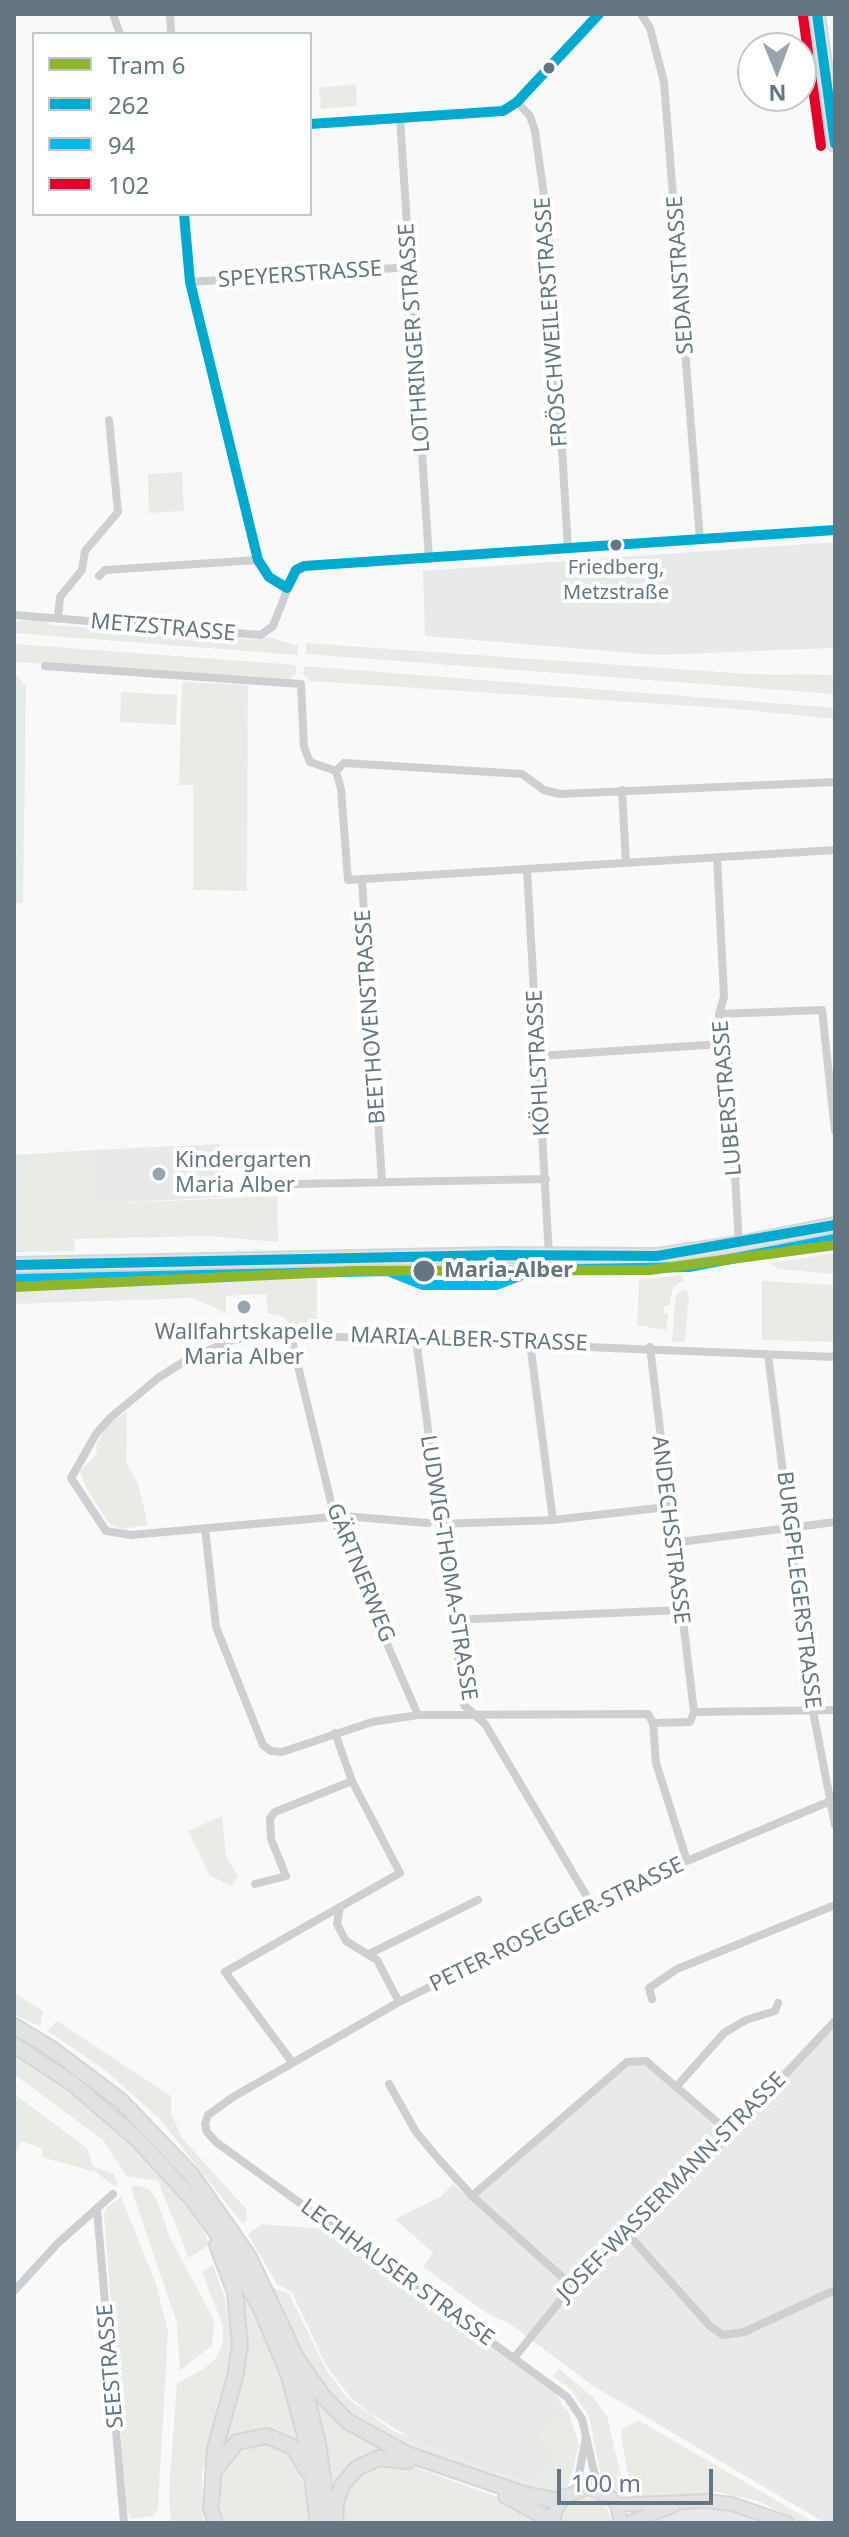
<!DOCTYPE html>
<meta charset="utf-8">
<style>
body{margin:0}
#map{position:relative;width:849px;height:2537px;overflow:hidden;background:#f9f9f9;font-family:"Noto Sans",sans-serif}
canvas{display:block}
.frame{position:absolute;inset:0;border:16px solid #657683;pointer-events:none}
.legend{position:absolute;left:32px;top:32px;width:280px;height:184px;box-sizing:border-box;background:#fff;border:2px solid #c1c8cd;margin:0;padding:10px 14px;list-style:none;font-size:24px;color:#657683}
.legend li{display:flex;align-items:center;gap:16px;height:40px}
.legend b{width:40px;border:2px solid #c1c8cd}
.north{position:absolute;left:737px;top:32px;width:80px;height:80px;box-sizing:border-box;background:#fff;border:2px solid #c1c8cd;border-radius:50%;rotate:179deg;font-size:22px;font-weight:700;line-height:32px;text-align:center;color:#657683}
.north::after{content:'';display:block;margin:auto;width:28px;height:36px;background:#99a4ac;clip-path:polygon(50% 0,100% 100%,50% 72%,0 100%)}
.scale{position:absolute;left:557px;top:2469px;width:156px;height:36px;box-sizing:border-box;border:4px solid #657683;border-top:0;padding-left:10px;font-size:24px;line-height:28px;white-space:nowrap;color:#657683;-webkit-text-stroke:6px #fff;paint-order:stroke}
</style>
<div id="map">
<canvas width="849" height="2537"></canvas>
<div class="frame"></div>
<ul class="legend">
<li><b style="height:10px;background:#8db62b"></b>Tram 6</li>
<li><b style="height:10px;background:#00a9ce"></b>262</li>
<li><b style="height:10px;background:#05b8e9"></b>94</li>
<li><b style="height:10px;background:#e4002b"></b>102</li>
</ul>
<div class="north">N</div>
<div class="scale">100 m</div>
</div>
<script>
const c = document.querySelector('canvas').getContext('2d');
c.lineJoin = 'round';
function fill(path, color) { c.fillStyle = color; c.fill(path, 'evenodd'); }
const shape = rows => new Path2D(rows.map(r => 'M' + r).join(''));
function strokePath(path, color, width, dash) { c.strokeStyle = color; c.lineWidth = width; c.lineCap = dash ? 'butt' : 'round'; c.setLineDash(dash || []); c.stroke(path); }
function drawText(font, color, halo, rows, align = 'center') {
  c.font = font + ' "Noto Sans",sans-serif'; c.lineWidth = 8; c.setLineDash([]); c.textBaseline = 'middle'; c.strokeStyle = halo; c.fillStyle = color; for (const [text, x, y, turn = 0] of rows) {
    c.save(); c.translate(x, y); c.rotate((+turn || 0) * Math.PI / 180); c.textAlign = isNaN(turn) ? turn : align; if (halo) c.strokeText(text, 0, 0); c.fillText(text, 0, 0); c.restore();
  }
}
fill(shape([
 [835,542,835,648,656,655,425,636,423,571],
 [220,1144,222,1197,99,1204,94,1150],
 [835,2015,835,2523,825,2523,592,2385,510,2324,485,2312,423,2267,433,2253,395,2219,442,2196,453,2184,469,2198,626,2062,646,2063,722,2133],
 [262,2224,324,2229,557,2394,574,2430,532,2486,419,2443,369,2413,350,2397,326,2365,292,2292,277,2284,248,2234],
 [728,2509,752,2514,767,2523,650,2523,678,2510]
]), '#e8e9e9');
fill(shape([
 [356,84,357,106,321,109,319,88],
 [182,472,184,511,149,513,148,474],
 [44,620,51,625,257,640,268,637,298,646,298,655,14,633,14,621],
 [306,643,747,674,835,675,835,694,306,654],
 [14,644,296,665,296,674,289,679,14,662],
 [304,666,835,708,835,719,738,709,310,681,303,674],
 [14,672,26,687,23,903,14,904],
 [182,682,248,685,247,891,193,890,193,785,179,785],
 [121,692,177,695,176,725,120,722],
 [94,1150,100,1204,277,1196,278,1242,209,1236,74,1239,75,1251,14,1252,14,1155],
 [835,1234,835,1247,646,1274,645,1264],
 [835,1253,835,1274,778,1269,770,1263],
 [365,1263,365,1275,317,1276,317,1328,290,1326,284,1317,268,1313,266,1294,226,1296,226,1313,193,1298,14,1304,14,1274],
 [682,1275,684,1280,673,1287,669,1306,664,1306,664,1313,668,1314,666,1330,637,1325,639,1280],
 [762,1281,835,1285,835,1342,762,1340],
 [686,1289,689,1295,685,1342,672,1341,676,1294],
 [127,1412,126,1462,138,1484,148,1525,122,1529,109,1523,86,1487,80,1471,97,1454,96,1446,108,1424],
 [222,1816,226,1856,238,1877,231,1886,210,1876,188,1831],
 [14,1993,43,2011,40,2026,14,2015],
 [57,2021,171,2096,171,2113,182,2138,247,2210,246,2221,242,2223,158,2117,105,2070,48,2031],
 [14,2055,66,2089,108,2121,155,2167,194,2215,210,2244,189,2258,158,2181,126,2176,104,2141,14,2074],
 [14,2094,87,2148,93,2166,114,2174,118,2184,114,2186,96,2172,42,2157,43,2149,21,2141,18,2151,14,2150],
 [134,2185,149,2189,156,2198,170,2238,214,2320,212,2345,180,2371,177,2323,131,2189],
 [121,2197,156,2284,168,2331,158,2509,153,2516,131,2519,127,2511,104,2215,107,2207],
 [213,2265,225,2299,233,2349,202,2475,203,2523,171,2523,169,2491,177,2383,205,2368,217,2357,223,2343,223,2326,202,2272],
 [234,2273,266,2338,287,2394,301,2448,274,2432,217,2455,234,2401],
 [272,2287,289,2294,326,2369,347,2398,393,2431,507,2475,535,2479,552,2456,536,2440,558,2410,551,2404,555,2399,568,2411,579,2445,569,2484,561,2491,546,2493,522,2490,393,2445,345,2415,311,2370],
 [559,2369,593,2397,607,2416,626,2498,611,2492,601,2476,589,2416,572,2391,553,2376],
 [312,2392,345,2429,388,2453,334,2494],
 [638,2420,815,2523,801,2523,758,2501,717,2492,633,2500,621,2436,623,2429],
 [256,2442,273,2442,292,2452,302,2470,309,2523,223,2523,220,2490,223,2466,241,2447],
 [380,2463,411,2466,495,2496,544,2523,340,2523,341,2502,355,2477],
 [581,2495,604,2501,613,2523,559,2523,566,2502]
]), '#e8ebe6');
const secondary = shape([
 [617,2505,706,2501,732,2504,787,2523],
 [553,2523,556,2509,565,2496,589,2488,610,2497,617,2505,621,2523],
 [628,2523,673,2506]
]);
const primary = shape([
 [817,14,835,144],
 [14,1265,500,1255,657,1256,739,1244,835,1225],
 [14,2026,52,2049,121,2101,191,2174,249,2257,297,2359,322,2395,347,2421,407,2454,524,2494,560,2501],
 [14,2045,72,2083,137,2139,192,2199,225,2244,261,2309,288,2373,308,2447,318,2523],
 [300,2371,318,2443,328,2515],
 [215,2470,237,2442,267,2436,293,2447,307,2470],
 [506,2496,553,2521],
 [215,2523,211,2508,215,2449,235,2377,240,2345,235,2292,217,2245],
 [335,2523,336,2502,343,2484,357,2468,379,2458,408,2461]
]);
strokePath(secondary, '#d5d6d7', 16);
strokePath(primary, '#d5d6d7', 18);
strokePath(shape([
 [113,14,120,34],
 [170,14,171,34],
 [641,14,650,28,664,82,700,540],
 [517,102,530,116,535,131,549,232,568,549],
 [400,118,429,559],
 [310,124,503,111,517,102,599,14],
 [184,214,190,282,258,560,269,577,287,588],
 [190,282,410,267],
 [99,576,105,570,258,560],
 [14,615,261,635,273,626,294,573,304,566,835,530],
 [58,618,60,597,82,570,85,551,118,512,109,420],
 [45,666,301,684,304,747,310,762,336,771],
 [336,771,341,789,348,880,835,850],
 [336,771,344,763,522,774,544,790,560,794,835,782],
 [622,790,626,863],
 [717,857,724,997,719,1014,721,1044,728,1053,739,1244],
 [527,870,549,1256],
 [362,881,382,1181],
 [719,1014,822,1010,835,1131],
 [539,1056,721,1044],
 [246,1185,546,1179],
 [290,1333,338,1531,418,1715],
 [416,1338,464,1705,485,1724,593,1907],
 [530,1343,553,1520],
 [650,1347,694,1712],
 [768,1354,813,1711,835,1825],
 [428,1523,343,1516,131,1535,106,1531,71,1478,96,1434,110,1418,158,1378,188,1359,233,1340,263,1334,835,1357],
 [439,1524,553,1520,667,1507],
 [205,1528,216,1627,263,1745,271,1751,282,1752,372,1722,418,1715,648,1714,653,1723,690,1722,694,1712,835,1710],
 [672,1543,835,1522],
 [452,1620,681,1610],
 [653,1723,656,1763,687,1861],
 [335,1733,352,1781,400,1873,340,1907,337,1924,346,1941,377,1960,399,2002],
 [255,1884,286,1876,271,1839,270,1818,275,1812,352,1781],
 [369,1954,478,1900],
 [652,1999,649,1988,677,1969,835,1905],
 [292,2062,225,1972,340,1907],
 [389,2084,416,2132,436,2156,472,2196,571,2285],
 [677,2086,724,2033,746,2020,775,2011,778,2003],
 [472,2196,627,2062,646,2061,731,2134],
 [97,2210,124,2523],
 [626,2232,710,2326,723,2335,744,2332,835,2290],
 [14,2291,58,2243,113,2194],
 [514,2358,589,2265,704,2162,835,2021],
 [598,2489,582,2419,567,2397,216,2142,207,2132,205,2124,208,2115,233,2097,399,2002,687,1861,828,1802],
 [576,2490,586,2437]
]), '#cecfd0', 8);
strokePath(secondary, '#e1e2e2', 12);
strokePath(primary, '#e1e2e2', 14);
strokePath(shape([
 [817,14,835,144],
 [310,124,503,111,517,102,599,14],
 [184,214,190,282,258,560,269,577,287,588,296,570,304,566,835,530],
 [14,1265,500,1255,657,1256,835,1225]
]), '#00a9ce', 10);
strokePath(shape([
 [14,1279,388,1271,423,1285,496,1285,535,1270,689,1267,835,1239]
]), '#05b8e9', 10);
strokePath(shape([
 [803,16,821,146]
]), '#e4002b', 10);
strokePath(shape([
 [14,1287,355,1271,650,1270,835,1245]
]), '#8db62b', 10);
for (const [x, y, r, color] of [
 [549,68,7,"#657683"],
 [616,545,7,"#657683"],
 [159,1174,8,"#99a4ac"],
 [424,1271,12,"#657683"],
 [244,1307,8,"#99a4ac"]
]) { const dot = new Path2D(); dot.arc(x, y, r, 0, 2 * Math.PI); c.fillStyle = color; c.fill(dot); strokePath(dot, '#fff', 3); }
drawText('20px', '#657683', '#fff', [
 ["Friedberg,",616,568],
 ["Metzstraße",616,593]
]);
drawText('22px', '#657683', '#fff', [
 ["SPEYERSTRASSE",300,275,-4],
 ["SEDANSTRASSE",681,275,-94],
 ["FRÖSCHWEILERSTRASSE",552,322,-94],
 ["LOTHRINGER STRASSE",415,338,-94],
 ["METZSTRASSE",163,628,5],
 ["BEETHOVENSTRASSE",371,1017,-94],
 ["KÖHLSTRASSE",539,1063,-93],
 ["LUBERSTRASSE",728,1098,-95],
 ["MARIA-ALBER-STRASSE",469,1340,2],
 ["ANDECHSSTRASSE",670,1530,83],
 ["LUDWIG-THOMA-STRASSE",448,1568,81],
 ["GÄRTNERWEG",360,1573,68],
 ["BURGPFLEGERSTRASSE",798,1590,83],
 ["PETER-ROSEGGER-STRASSE",557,1925,-26],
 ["JOSEF-WASSERMANN-STRASSE",672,2187,-45],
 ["LECHHAUSER STRASSE",397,2273,36],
 ["SEESTRASSE",111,2366,-95]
]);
drawText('22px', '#657683', '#fff', [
 ["Kindergarten",175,1161],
 ["Maria Alber",175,1186],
 ["Wallfahrtskapelle",244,1333,"center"],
 ["Maria Alber",244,1358,"center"]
], 'left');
drawText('bold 22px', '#657683', '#fff', [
 ["Maria-Alber",444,1271]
], 'left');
</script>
